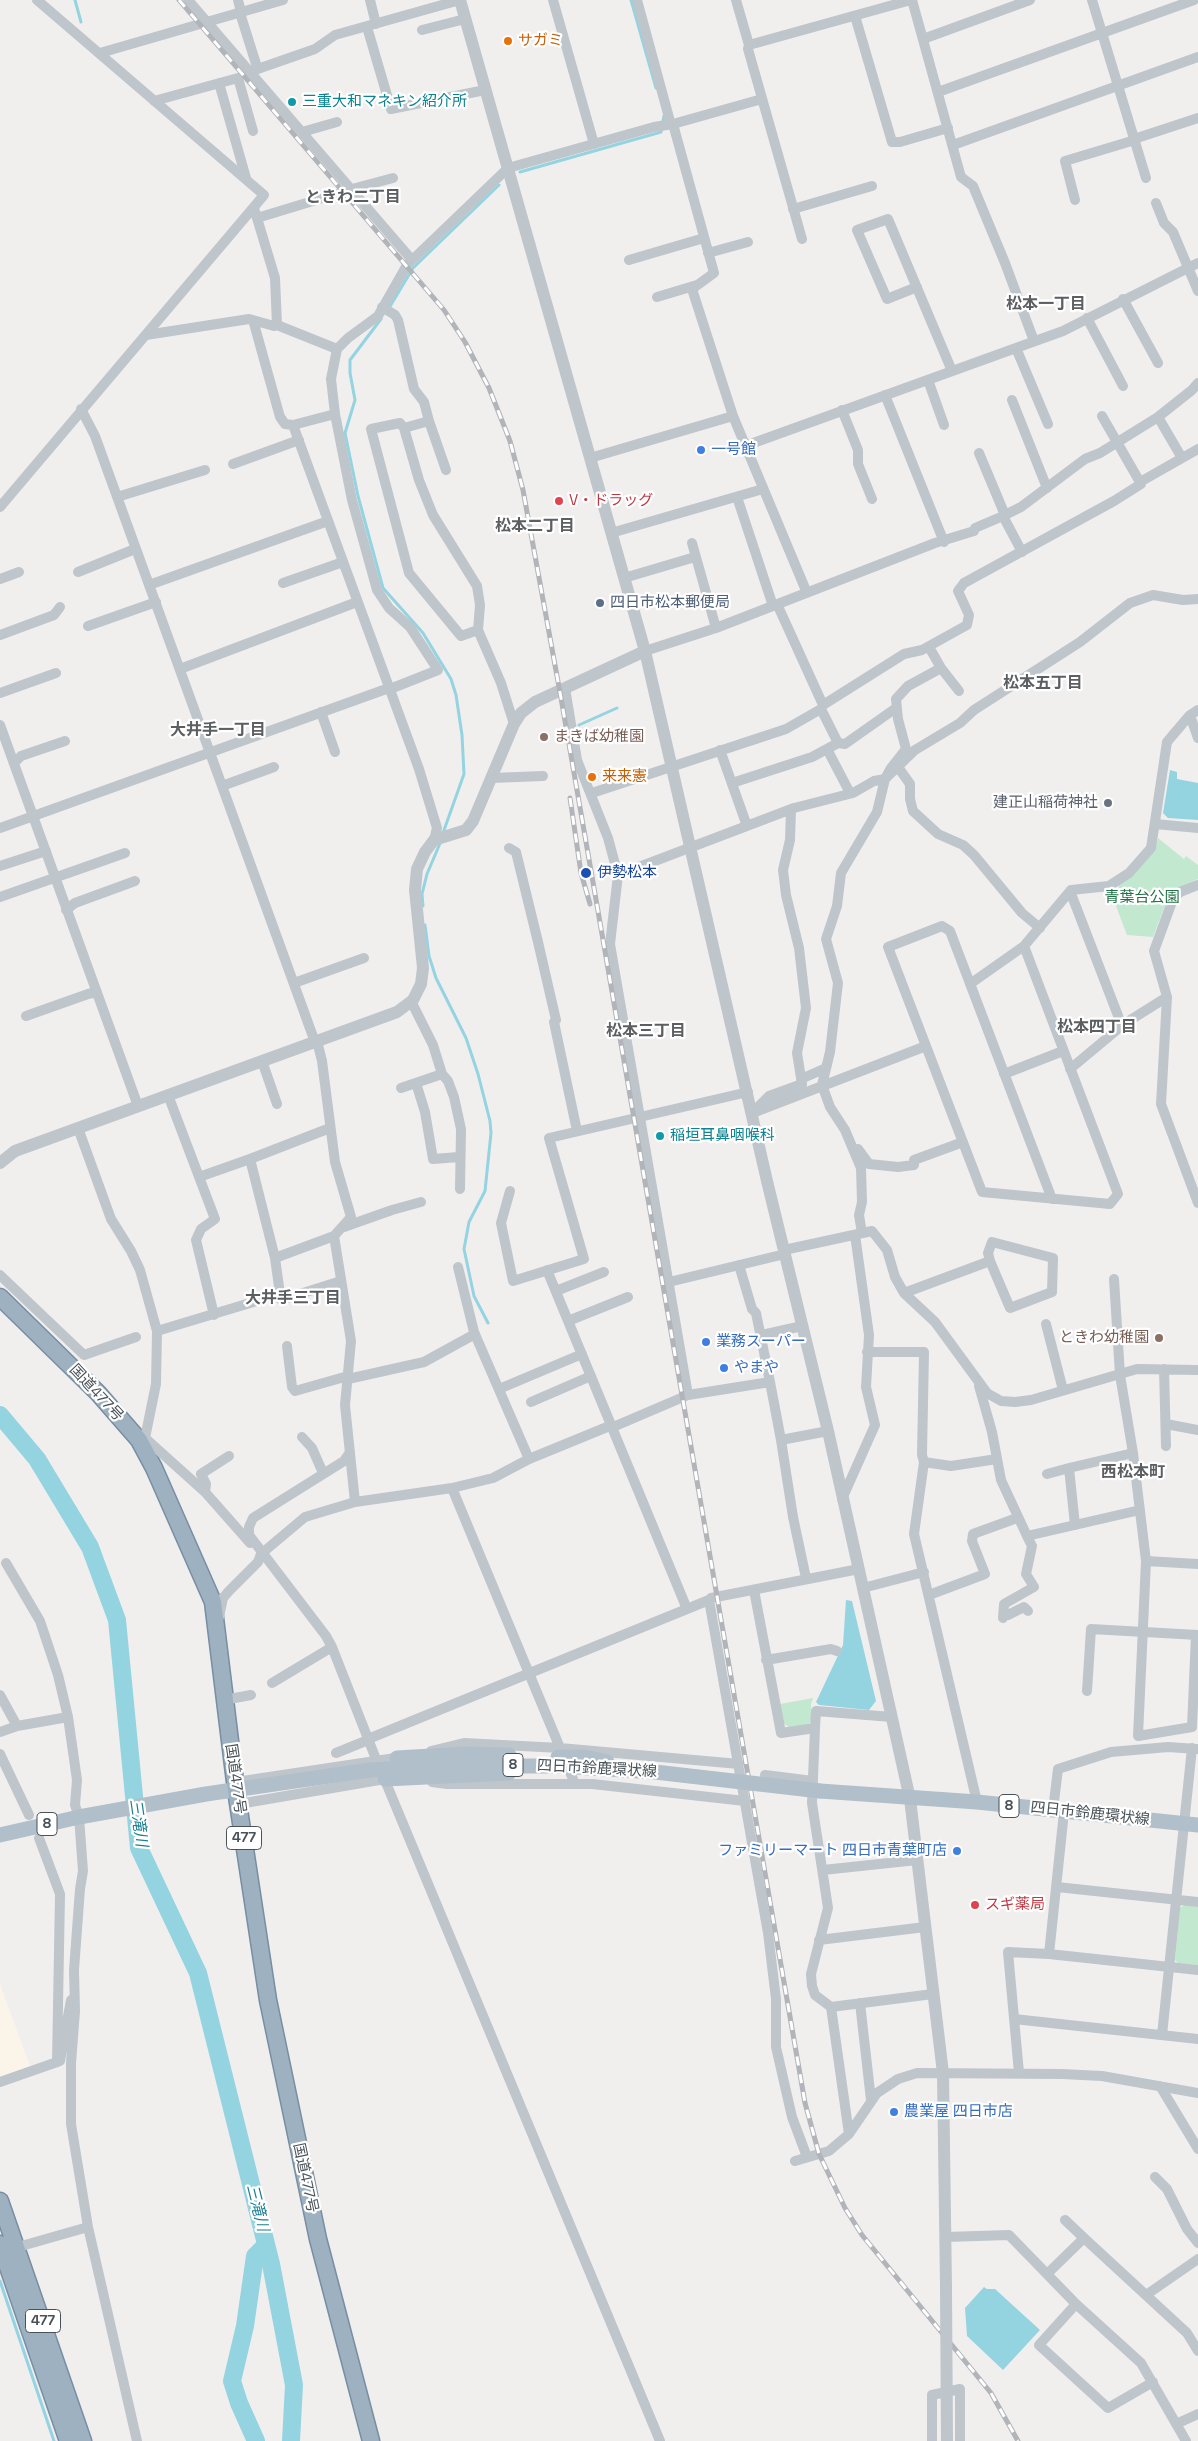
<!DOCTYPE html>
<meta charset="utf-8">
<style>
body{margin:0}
canvas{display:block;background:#f1eeee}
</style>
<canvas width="1198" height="2441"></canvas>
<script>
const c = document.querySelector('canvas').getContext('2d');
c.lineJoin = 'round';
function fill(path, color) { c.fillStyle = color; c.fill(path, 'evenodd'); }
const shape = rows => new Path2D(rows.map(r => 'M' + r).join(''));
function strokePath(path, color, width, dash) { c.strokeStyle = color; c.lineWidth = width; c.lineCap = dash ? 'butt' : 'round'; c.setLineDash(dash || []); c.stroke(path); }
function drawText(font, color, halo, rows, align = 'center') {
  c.font = font + ' "Space Grotesk","Noto Sans JP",sans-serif'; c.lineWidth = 4.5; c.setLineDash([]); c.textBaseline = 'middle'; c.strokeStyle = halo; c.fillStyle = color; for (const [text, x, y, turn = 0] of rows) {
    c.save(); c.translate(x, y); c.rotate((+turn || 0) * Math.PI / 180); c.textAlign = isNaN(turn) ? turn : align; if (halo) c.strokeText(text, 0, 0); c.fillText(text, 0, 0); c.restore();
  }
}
fill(shape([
 [0,1984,30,2066,0,2078]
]), '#faf4e9');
fill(shape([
 [1158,838,1184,859,1186,856,1198,865,1198,879,1176,889,1169,895,1153,937,1127,935,1116,906,1119,885,1132,876,1155,850],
 [813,1698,811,1704,811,1721,808,1725,789,1727,783,1723,780,1704],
 [1184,1905,1198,1907,1198,1965,1178,1963,1175,1960,1180,1908]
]), '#c2e9cf');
fill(shape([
 [1170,770,1177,772,1177,779,1198,783,1198,820,1168,818,1163,813],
 [846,1600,852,1601,876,1701,869,1710,819,1705,816,1702,843,1645],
 [984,2287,987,2289,995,2289,1040,2330,1003,2370,967,2336,965,2308]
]), '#94d4e1');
strokePath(shape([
 [75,0,81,22],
 [631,0,656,88],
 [520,172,661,132,664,116],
 [389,308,413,268,499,185],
 [381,319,350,360,350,373,355,400,345,433,358,496,383,588,423,633,451,679,456,695,462,735,464,774,443,833],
 [579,725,617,708],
 [423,906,422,894,427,874,441,841],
 [425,925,429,956,436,978,466,1038,478,1074,490,1121,491,1133,485,1191,469,1222,464,1249,474,1296,488,1323],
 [0,2281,54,2441]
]), '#94d4e1', 3);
strokePath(shape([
 [0,1415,37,1459,90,1547,117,1620,139,1848,198,1973,271,2264,294,2385,291,2441],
 [256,2441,239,2403,232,2381,245,2326,255,2256,266,2245]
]), '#94d4e1', 18);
const trunk = shape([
 [0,1297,98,1393,139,1440,154,1468,213,1602,236,1790,268,2000,318,2239,371,2441],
 [0,2201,83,2441],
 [0,2244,68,2441]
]);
strokePath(trunk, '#778ea3', 19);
strokePath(shape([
 [188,0,412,260],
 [238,0,241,12],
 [370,0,376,24],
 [553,0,594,144],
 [637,0,671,125],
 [736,0,749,45,748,49,802,239],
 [912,0,961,177,973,186,1005,263,1034,341],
 [1092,0,1146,178],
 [240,13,257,67],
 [855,16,892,142,900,142,948,128],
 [367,27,391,109,485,90],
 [422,30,465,19],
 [923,39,1030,0],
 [749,45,911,0],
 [100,53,283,0],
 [249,72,315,49,335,35,460,0],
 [219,83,246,178],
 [938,92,1194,0],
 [154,101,238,78,253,131],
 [673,124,714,273,692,289,733,416,807,593],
 [302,132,337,122],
 [1134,139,1198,118],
 [953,145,1198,57],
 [352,189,393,178],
 [1075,200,1065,161,1135,140],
 [1156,203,1164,223,1173,232,1198,291],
 [254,208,275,278,277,325],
 [793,209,872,186],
 [257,218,336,194],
 [708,253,748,242],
 [629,260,704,238],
 [917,287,887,299,857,230,888,219,952,371],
 [657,297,697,285],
 [1123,299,1158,363],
 [382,307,395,315,398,320,414,389,424,402,429,421,404,428],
 [1087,318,1123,386],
 [253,320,280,417,285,424,293,425],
 [146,335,249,319,274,326,277,325,337,349],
 [1016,348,1048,424],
 [928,380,944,425],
 [885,395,944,542],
 [1012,400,1047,488],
 [81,409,95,436,315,1042],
 [842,410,858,450,858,464,872,499],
 [335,414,352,500,377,590,389,608,410,627,438,670,390,689],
 [1158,417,1182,458],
 [429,421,446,470],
 [745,446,1063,331,1198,263],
 [979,453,1005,515],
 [590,458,733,416],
 [233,464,299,440],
 [1140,482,1198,449],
 [117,497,205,470],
 [737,497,773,606],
 [0,507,264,195,37,0],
 [1003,516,1022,552],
 [611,533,763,489],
 [692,543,716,628],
 [78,572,135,549],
 [624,578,695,557],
 [0,579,19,572],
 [283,583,343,562],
 [149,585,328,521],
 [777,604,823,705],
 [88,626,156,602],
 [478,630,461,636,409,573,371,429,400,423,404,428,419,480,433,515,477,586,480,605,478,630,501,683,514,724],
 [0,635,54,615,60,607],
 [929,647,941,668,959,691],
 [645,651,716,628,935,543,974,531,975,528,1003,516,1021,507,1085,459,1100,453,1158,417,1192,390,1198,383],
 [180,669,357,602],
 [565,688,577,760,608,838,618,875,610,944,688,1395,770,1382,781,1440,828,1431],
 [0,693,56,673],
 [821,709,838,743,827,749,850,793],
 [321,712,335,752],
 [1188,718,1192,721,1198,738],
 [0,725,138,1106],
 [838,743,845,744,896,708],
 [720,750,747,826],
 [15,762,21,756,65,741],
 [898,767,910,784,910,799,913,811,938,834,963,845,974,855,1022,913,1040,928],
 [492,778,543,776],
 [732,783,812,757,827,749],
 [222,786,274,767],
 [592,793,786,729,821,709,823,705,904,654,922,650,967,625,969,615,958,591,964,583,1114,501,1141,484,1102,416],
 [1155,824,1198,828],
 [0,828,389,688],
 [434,840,437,828,419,769,293,425,335,414,331,379,337,349,348,338,378,316,407,265,508,168,654,127,673,124,762,99],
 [509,848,516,852,538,942,556,1020,554,1022,577,1131],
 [0,866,46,851],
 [618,875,794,808,853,793,874,781,885,779,915,750,960,723,974,710,1080,642,1130,603,1153,595,1183,600,1198,599],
 [1198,885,1180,892,1173,899,1154,951,1167,997,1161,1104,1198,1203],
 [1070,891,1122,1026],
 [0,897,125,853],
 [66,910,75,903,135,881],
 [294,983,364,958],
 [970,984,1024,946],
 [411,1001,433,1045,442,1074,448,1081,454,1097,461,1129,460,1189],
 [26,1016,88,994,97,992],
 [317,1041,322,1061,335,1162,351,1217,334,1236,351,1341,345,1405,355,1502],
 [262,1061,277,1104],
 [1070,1069,1124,1024,1167,997],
 [1004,1074,1063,1051],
 [801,1079,826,1068],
 [416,1083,425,1112,433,1159,459,1157],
 [401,1088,442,1074],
 [168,1095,215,1219,201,1229,196,1240,214,1315],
 [755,1112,926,1046],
 [752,1113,769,1096,802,1084,797,1053,806,1008,799,948,786,895,783,870,790,840,791,809],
 [78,1128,111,1219,131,1251,140,1270,157,1331,156,1384,145,1438],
 [858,1149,869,1164,898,1167,914,1165],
 [914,1160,963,1142],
 [199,1177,250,1159],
 [510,1191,501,1223,513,1281,584,1259,549,1138,748,1092],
 [1052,1199,950,931,942,926,888,947,982,1192,1110,1204,1118,1194,1024,946,1071,890,1109,886,1129,873,1151,848,1167,742,1189,716,1198,710],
 [344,1227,392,1210,421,1202],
 [862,1233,859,1215,862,1202,861,1168,845,1130,830,1107,822,1085,830,1052,838,983,826,939,837,906,841,873,877,812,885,779,891,768,906,749,898,719,896,699,908,686,941,668],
 [784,1250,872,1231,887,1250,895,1277,904,1293,935,1322,987,1393,1001,1401,1015,1402,1031,1400,1137,1369,1198,1370],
 [275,1258,334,1236],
 [739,1265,752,1309,756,1313,770,1382],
 [458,1267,474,1332,529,1459],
 [547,1270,687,1609],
 [0,1275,84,1355,136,1337],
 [1114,1279,1120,1375,1133,1453,1146,1561,1138,1736,1192,1727,1196,1635],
 [669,1282,785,1254],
 [556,1291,604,1272],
 [904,1293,990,1261,1010,1308,1052,1292,1053,1258,992,1242,988,1253,990,1261],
 [280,1294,280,1299,284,1299,341,1281],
 [568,1321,628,1297],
 [1046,1324,1063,1390],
 [157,1331,280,1294,275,1258,250,1159,330,1128],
 [762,1335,802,1326],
 [287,1346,292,1387,295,1391,348,1376],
 [867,1352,924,1352,922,1455,924,1462,914,1534,977,1802],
 [1164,1369,1166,1446],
 [348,1379,424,1362,475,1334],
 [979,1386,992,1432,1001,1480,1027,1536,1140,1510],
 [499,1389,582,1354],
 [531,1402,591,1376],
 [1166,1424,1198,1430],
 [613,1427,688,1395],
 [302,1437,312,1448,323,1473],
 [145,1438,205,1492,250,1543],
 [781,1440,793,1517,806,1578],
 [350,1452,344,1461,253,1518,249,1527,249,1535,326,1636,332,1647,374,1754,660,2441],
 [924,1462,951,1466,997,1459],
 [1047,1474,1069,1468],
 [452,1488,575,1784],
 [205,1492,206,1484,201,1474,229,1456],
 [842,1499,875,1425,866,1387,869,1335,855,1235],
 [1075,1525,1069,1468,1133,1453],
 [1146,1561,1198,1564],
 [6,1563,40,1621,58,1675,68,1717,77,1780,75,1805,79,1817,83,1871,80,1889,74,1970,75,2011,71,2063,71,2124,88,2227,137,2441],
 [863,1588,924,1572],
 [754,1590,781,1733,815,1728,812,1803,828,1908,811,1974,812,1986,815,1995,831,2007,933,1994],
 [929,1595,985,1574,972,1541,973,1534,1017,1518],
 [709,1600,768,1933,776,1999,776,2047,792,2117,807,2157],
 [1004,1614,1008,1615,1024,1607,1028,1611],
 [219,1617,223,1598,229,1591,258,1562,261,1554,305,1517,355,1502,452,1488,493,1478,529,1459,612,1425],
 [1003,1618,1004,1604,1034,1587,1026,1574,1032,1546,1027,1536],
 [766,1660,831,1649,837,1651],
 [272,1683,332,1647],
 [1087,1691,1091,1629,1198,1635],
 [0,1695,17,1726],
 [224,1700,251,1695],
 [815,1728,816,1711,892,1717],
 [0,1732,17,1726,68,1717],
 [368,1739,709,1600,711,1598,859,1569],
 [431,1751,464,1743,560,1748,739,1764],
 [336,1753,368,1740],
 [0,1754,29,1815],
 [765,1775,813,1781],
 [236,1782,402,1757],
 [432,1782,447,1784,592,1784,745,1801],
 [239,1804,385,1779],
 [1053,1810,1058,1769,1111,1752,1168,1747,1197,1749],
 [39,1838,60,1894,57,2062],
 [823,1870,917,1860],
 [1057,1887,1198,1902],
 [819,1940,925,1927],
 [1049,1954,1064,1812],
 [860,2003,871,2100],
 [831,2007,849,2134],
 [1014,2019,1198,2039],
 [1162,2035,1192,1748],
 [1019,2073,1008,1952,1049,1954,1198,1970],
 [0,2082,60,2061,71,2000],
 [1160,2086,1198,2149],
 [795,2161,829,2151,849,2134,877,2093,898,2079,917,2073,1062,2074,1102,2076,1198,2093],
 [1155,2177,1167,2189,1187,2229,1198,2243],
 [1065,2220,1084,2238],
 [946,2237,1009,2235,1076,2304,1141,2363,1186,2441],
 [11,2249,88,2227],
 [1047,2274,1084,2238,1187,2333,1198,2351],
 [1146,2295,1198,2259],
 [1076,2304,1039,2345,1108,2408,1153,2382],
 [1176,2424,1198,2414],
 [932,2441,932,2395,960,2389,960,2441]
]), '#bec6cc', 10);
strokePath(shape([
 [460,0,645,651,767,1181,828,1431,910,1799,943,2073,946,2287],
 [0,1163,15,1151,397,1012,413,1000,421,984,423,968,415,890,417,869,425,852,434,840,466,830,473,821,514,724,521,713,535,702,645,651]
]), '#bec6cc', 12);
strokePath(shape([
 [397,1758,466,1754,509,1755],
 [385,1779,509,1773],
 [820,1791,977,1802,1198,1825],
 [0,1835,79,1817,206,1794,370,1770]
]), '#b1bfca', 15);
strokePath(trunk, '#9eb1c0', 16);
const rail = shape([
 [179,0,444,310,465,342,489,388,510,441,523,490,561,698,805,2103,819,2154,845,2208,862,2235,991,2393,1018,2441],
 [570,798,581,873,590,904]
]);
strokePath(rail, '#b1b4b8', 5);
strokePath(rail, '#fff', 3, [9]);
strokePath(shape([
 [946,2287,947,2441]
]), '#bec6cc', 12);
strokePath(shape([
 [558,1757,585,1757,607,1762],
 [370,1770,442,1766,559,1766,655,1772,820,1791]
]), '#b1bfca', 15);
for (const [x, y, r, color] of [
 [508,41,5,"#e8710a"],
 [292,102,5,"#0f9aa8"],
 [701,450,5,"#3f7fe0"],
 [559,501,5,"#e0444e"],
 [600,603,5,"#5c6f8a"],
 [544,737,5,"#8d6e63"],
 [592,777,5,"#e8710a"],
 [1108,803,5,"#6b7280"],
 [586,873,6,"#1a4fb4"],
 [660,1136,5,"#0f9aa8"],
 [1159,1338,5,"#8d6e63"],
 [706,1342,5,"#3f7fe0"],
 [724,1368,5,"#3f7fe0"],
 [957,1851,5,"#3f7fe0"],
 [975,1905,5,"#e0444e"],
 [894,2112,5,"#3f7fe0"]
]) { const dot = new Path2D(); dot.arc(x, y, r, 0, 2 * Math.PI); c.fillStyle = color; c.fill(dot); strokePath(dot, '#fff', 2); }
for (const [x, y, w] of [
 [513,1765,20],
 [1009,1806,20],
 [47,1824,20],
 [244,1838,35],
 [43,2321,35]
]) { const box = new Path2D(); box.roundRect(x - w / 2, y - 11.5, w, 23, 4); c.fillStyle = '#fff'; c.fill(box); strokePath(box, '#495259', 1); }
drawText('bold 14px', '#495259', null, [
 ["8",513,1765],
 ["8",1009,1806],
 ["8",47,1824],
 ["477",244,1838],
 ["477",43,2321]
]);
drawText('15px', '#c56008', '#fff', [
 ["サガミ",518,41],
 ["来来憲",602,777]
], 'left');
drawText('15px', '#0d838f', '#fff', [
 ["三重大和マネキン紹介所",302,102],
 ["稲垣耳鼻咽喉科",670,1136]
], 'left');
drawText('15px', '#366cbe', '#fff', [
 ["一号館",711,450],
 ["業務スーパー",716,1342],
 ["やまや",734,1368],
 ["ファミリーマート 四日市青葉町店",947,1851,"right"],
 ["農業屋 四日市店",904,2112]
], 'left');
drawText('15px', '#be3a42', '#fff', [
 ["V・ドラッグ",569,501],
 ["スギ薬局",985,1905]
], 'left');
drawText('15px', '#4e5e75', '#fff', [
 ["四日市松本郵便局",610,603]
], 'left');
drawText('15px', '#785e54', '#fff', [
 ["まきば幼稚園",554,737],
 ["ときわ幼稚園",1149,1338,"right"]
], 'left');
drawText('15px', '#5b616d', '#fff', [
 ["建正山稲荷神社",1098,803]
], 'right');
drawText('15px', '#164399', '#fff', [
 ["伊勢松本",597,873]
], 'left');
drawText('15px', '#227246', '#fff', [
 ["青葉台公園",1142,898]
]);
drawText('15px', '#495259', '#fff', [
 ["国道477号",96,1393,47],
 ["四日市鈴鹿環状線",597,1769,3],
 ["国道477号",235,1779,82],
 ["四日市鈴鹿環状線",1090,1814,6],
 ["国道477号",305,2178,78]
]);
drawText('bold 16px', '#5c5f62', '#fff', [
 ["ときわ二丁目",353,198],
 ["松本一丁目",1046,305],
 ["松本二丁目",535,527],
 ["松本五丁目",1043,684],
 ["大井手一丁目",218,731],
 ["松本四丁目",1097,1028],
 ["松本三丁目",646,1032],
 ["大井手三丁目",293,1299],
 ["西松本町",1133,1473]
]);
drawText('italic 16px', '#1c7e91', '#fff', [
 ["三滝川",138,1823,82],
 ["三滝川",257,2208,76]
]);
</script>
